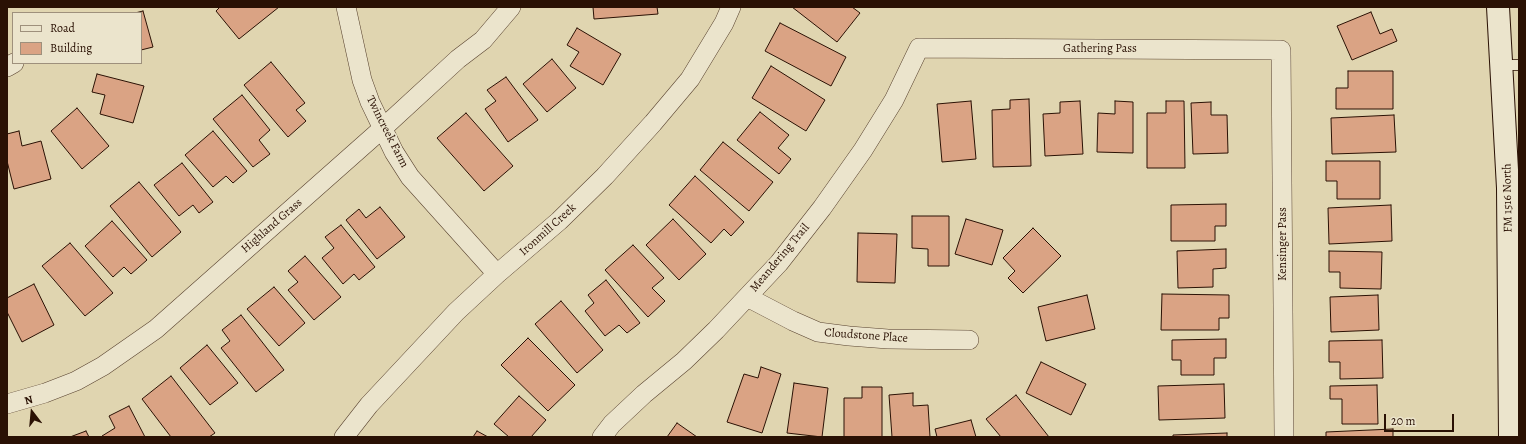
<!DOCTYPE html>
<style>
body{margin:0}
#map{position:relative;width:1526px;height:444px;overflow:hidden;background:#e0d5b0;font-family:Alegreya,serif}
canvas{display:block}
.frame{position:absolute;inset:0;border:8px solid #2a1104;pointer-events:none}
.legend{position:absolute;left:12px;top:12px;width:130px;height:52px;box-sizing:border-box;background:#ebe4cc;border:1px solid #9e907c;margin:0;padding:5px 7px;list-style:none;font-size:12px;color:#2a1104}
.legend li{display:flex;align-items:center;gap:8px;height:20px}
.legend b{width:20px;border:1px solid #9e907c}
.north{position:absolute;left:12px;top:392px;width:40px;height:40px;-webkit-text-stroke:3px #ebe4cc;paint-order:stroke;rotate:344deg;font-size:11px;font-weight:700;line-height:16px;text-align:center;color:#2a1104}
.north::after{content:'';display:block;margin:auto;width:14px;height:18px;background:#2a1104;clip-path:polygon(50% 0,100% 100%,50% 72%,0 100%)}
.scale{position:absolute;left:1384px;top:414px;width:70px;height:18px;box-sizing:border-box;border:2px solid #2a1104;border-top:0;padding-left:5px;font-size:12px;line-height:14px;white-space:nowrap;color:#2a1104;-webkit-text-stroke:3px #ebe4cc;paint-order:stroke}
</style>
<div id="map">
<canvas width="1526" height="444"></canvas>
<div class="frame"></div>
<ul class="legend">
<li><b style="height:5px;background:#ebe4cc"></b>Road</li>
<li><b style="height:11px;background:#daa384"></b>Building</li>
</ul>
<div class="north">N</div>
<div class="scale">20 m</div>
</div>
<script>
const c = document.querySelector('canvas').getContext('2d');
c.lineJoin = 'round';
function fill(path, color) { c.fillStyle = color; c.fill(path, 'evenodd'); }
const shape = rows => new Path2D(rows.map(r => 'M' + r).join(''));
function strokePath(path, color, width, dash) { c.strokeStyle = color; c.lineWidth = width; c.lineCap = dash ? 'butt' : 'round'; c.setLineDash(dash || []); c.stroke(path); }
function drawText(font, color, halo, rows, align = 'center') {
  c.font = font + ' Alegreya,serif'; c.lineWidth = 3; c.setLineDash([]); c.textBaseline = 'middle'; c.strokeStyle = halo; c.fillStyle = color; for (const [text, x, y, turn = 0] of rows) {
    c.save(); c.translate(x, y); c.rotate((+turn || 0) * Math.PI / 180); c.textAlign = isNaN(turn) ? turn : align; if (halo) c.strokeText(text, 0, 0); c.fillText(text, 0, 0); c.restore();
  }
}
const building = shape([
 [220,7,279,7,239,39,216,11,220,7],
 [593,7,657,7,658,14,594,19,593,7],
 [792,7,852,7,860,13,837,42,792,7],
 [143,11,153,47,141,50,141,13,135,13,143,11],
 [1371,12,1380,34,1392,29,1397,41,1352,60,1337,26,1371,12],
 [780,23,846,57,831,86,765,51,780,23],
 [577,28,621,54,603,85,570,66,579,52,567,45,577,28],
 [552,59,576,88,547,112,523,84,552,59],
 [271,62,305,103,296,110,306,121,288,137,244,85,271,62],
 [771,66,825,100,806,131,752,98,771,66],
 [1348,71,1393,71,1393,109,1336,109,1336,88,1348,88,1348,71],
 [97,74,144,86,133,123,100,114,105,95,92,92,97,74],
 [506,77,538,120,508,142,485,109,496,101,487,90,506,77],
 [242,95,270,130,259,140,270,154,253,167,213,119,242,95],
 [1029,99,1031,166,993,167,992,110,1010,109,1010,100,1029,99],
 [971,101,976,159,942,162,937,104,971,101],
 [1080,101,1083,154,1045,156,1043,114,1060,113,1060,102,1080,101],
 [1115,101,1133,102,1133,153,1097,152,1098,113,1115,114,1115,101],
 [1166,101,1184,101,1185,168,1147,168,1147,113,1166,113,1166,101],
 [1211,102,1211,115,1227,115,1228,153,1193,154,1191,103,1211,102],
 [77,108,109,146,82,169,51,131,77,108],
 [760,112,789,135,778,148,791,159,779,174,737,140,760,112],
 [466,113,513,166,484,191,437,138,466,113],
 [1394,115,1396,152,1332,154,1331,118,1394,115],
 [19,131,22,146,41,141,51,179,14,189,7,161,7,134,19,131],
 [213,131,247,171,233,183,226,176,213,187,185,155,213,131],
 [723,142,773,182,749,211,700,170,723,142],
 [1326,161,1380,161,1380,199,1337,199,1337,181,1326,181,1326,161],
 [182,163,213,202,199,213,193,205,179,216,154,185,182,163],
 [695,176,744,222,731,236,724,229,711,243,669,205,695,176],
 [139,182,181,232,152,257,110,206,139,182],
 [1226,204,1226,226,1215,226,1215,241,1171,241,1171,205,1226,204],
 [1391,205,1392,241,1329,244,1328,208,1391,205],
 [380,207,405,237,377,259,346,220,359,209,366,218,380,207],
 [912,216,949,216,949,266,928,266,928,249,912,248,912,216],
 [673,219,706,254,679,280,646,245,673,219],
 [966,219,1003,230,992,265,955,254,966,219],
 [112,221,147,260,131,274,124,267,113,277,85,246,112,221],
 [341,225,375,267,359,280,354,274,343,284,322,258,334,248,325,237,341,225],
 [1033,228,1061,256,1023,293,1008,278,1015,271,1003,258,1033,228],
 [858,233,897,234,895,283,857,282,858,233],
 [70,243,113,293,85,316,42,266,70,243],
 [633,245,664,278,652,288,665,301,648,317,605,270,633,245],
 [1226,249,1226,268,1213,269,1213,287,1178,288,1177,251,1226,249],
 [1329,251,1382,252,1381,289,1340,288,1340,272,1329,272,1329,251],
 [305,256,341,297,314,320,288,290,298,282,288,271,305,256],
 [606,280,640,323,627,333,619,325,605,336,585,311,594,303,588,295,606,280],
 [34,284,54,325,22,342,7,312,7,298,34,284],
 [274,287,305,323,279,346,247,309,274,287],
 [1162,294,1229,295,1229,318,1219,318,1219,330,1161,330,1162,294],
 [1087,295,1095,329,1046,341,1038,307,1087,295],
 [1378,295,1379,330,1331,332,1330,297,1378,295],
 [561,301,603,350,577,373,535,324,561,301],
 [241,315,284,370,256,392,221,348,230,341,222,330,241,315],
 [528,338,575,385,548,411,501,365,528,338],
 [1226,339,1226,358,1214,358,1214,375,1181,375,1181,360,1172,360,1172,340,1226,339],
 [1382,340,1383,378,1340,379,1340,362,1329,362,1329,341,1382,340],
 [207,345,238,383,210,405,180,368,207,345],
 [1041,362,1086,384,1071,415,1026,393,1041,362],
 [761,367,781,374,762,433,727,422,744,374,758,378,761,367],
 [171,376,215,433,209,437,171,437,142,399,171,376],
 [794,383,828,388,822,437,787,433,794,383],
 [1224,384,1225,418,1159,420,1158,386,1224,384],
 [1377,385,1378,424,1342,424,1342,399,1330,399,1330,386,1377,385],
 [862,387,882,387,882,437,844,437,844,398,862,398,862,387],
 [913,393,913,406,928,405,930,437,892,437,889,395,913,393],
 [1016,395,1049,437,1001,437,986,419,1016,395],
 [519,396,546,420,531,437,509,437,494,424,519,396],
 [129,406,145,437,102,437,102,436,115,428,109,416,129,406],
 [971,420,976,437,937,437,935,429,971,420],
 [677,423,697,437,667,437,677,423],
 [1393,429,1393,437,1326,437,1326,432,1393,429],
 [86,431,89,437,70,437,86,431],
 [477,431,488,437,473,437,477,431],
 [1227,433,1227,437,1173,437,1173,435,1227,433]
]);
fill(building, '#daa384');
strokePath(building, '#2a1104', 1);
const service = shape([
 [1502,65,1519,65]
]);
const minor = shape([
 [346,7,362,80,370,102,394,152,410,177,497,274],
 [7,67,14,63],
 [747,297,793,321,818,332,849,336,888,339,969,340],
 [7,404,45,393,76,381,103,366,156,329,383,128,458,59,483,40,511,7],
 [344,437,369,405,456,312,497,274,559,221,605,176,653,123,690,79,724,23,731,7],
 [602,437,612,424,644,394,684,361,716,330,779,263,822,208,863,150,894,100,919,48,1281,50,1284,437]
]);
const secondary = shape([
 [1498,7,1508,188,1510,437]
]);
strokePath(service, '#58422f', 12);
strokePath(minor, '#58422f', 20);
strokePath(secondary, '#2a1104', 24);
strokePath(service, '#ebe4cc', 10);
strokePath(minor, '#ebe4cc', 19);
strokePath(secondary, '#ebe4cc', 22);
drawText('12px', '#2a1104', '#ebe4cc', [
 ["Gathering Pass",1100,49],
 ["Twincreek Farm",387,132,63],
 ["FM 1516 North",1508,198,-91],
 ["Highland Grass",272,226,-41],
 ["Ironmill Creek",548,230,-42],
 ["Kensinger Pass",1283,244,-90],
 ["Meandering Trail",780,258,-50],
 ["Cloudstone Place",866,336,4]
]);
</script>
